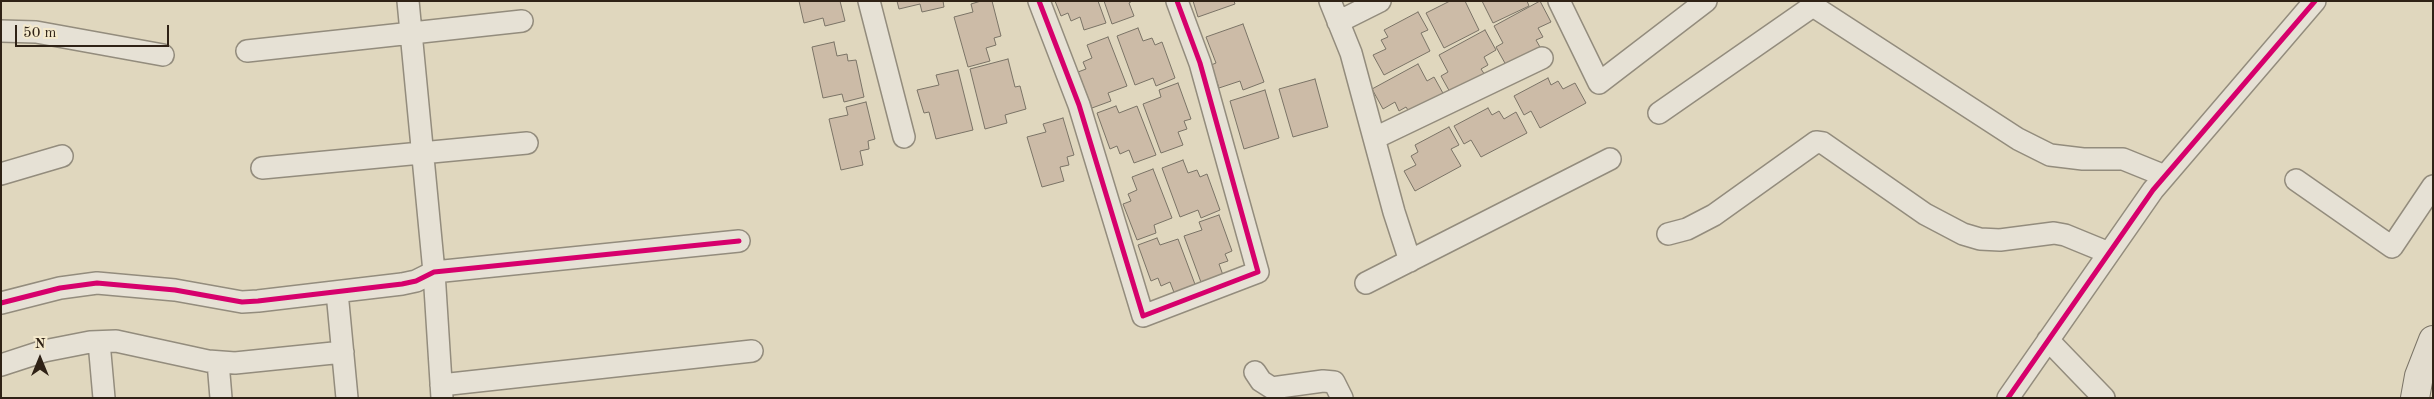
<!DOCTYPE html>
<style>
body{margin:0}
#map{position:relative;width:2434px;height:399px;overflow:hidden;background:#e0d7be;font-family:"Old Standard TT",serif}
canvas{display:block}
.frame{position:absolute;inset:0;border:2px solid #2f2216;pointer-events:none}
.north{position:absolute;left:15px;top:334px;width:50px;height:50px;-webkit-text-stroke:4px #f4e9cc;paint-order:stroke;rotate:0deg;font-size:14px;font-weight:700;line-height:20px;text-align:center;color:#2f2216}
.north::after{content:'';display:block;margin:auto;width:18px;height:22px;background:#2f2216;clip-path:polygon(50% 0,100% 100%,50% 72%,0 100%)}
.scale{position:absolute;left:15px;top:25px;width:154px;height:22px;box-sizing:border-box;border:2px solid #2f2216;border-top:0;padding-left:6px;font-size:15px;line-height:18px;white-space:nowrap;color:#2f2216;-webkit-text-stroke:4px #f4e9cc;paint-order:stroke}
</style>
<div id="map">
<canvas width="2434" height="399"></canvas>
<div class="frame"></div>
<div class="north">N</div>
<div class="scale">50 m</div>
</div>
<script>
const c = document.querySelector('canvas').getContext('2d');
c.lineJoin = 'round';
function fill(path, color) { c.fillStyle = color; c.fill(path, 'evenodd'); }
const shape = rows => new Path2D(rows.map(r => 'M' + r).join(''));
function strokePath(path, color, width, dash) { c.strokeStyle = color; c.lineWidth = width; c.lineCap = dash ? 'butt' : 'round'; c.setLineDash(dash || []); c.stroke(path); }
const building = shape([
 [799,1,840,1,845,21,825,26,823,18,804,23,799,1],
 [897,1,943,1,944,7,922,12,920,4,899,9,897,1],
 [981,1,992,1,1001,36,994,38,996,45,986,48,990,61,968,67,954,17,973,12,971,4,981,1],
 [1055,1,1098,1,1106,23,1084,30,1080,17,1071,21,1068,13,1061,16,1055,1],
 [1104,1,1132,1,1129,3,1134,16,1112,24,1104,1],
 [1193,1,1234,1,1235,4,1198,17,1193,1],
 [1450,1,1465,1,1479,30,1444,48,1426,13,1450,1],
 [1482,1,1527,1,1529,6,1493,23,1482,1],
 [1540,1,1551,22,1538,28,1543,37,1536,40,1540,47,1506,65,1496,47,1503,43,1494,26,1540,1],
 [1418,12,1428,30,1421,33,1430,51,1384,75,1373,55,1386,49,1381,40,1388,37,1384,30,1418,12],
 [1243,24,1264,82,1243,90,1240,81,1219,88,1211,65,1216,63,1206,37,1243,24],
 [1138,28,1143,41,1152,38,1155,45,1162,42,1175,78,1156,86,1153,78,1135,85,1117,36,1138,28],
 [1485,30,1496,50,1484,57,1488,65,1481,69,1485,75,1451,94,1441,76,1448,72,1439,55,1485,30],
 [1108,37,1127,86,1108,93,1111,101,1092,108,1078,72,1086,69,1083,62,1092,58,1087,45,1108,37],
 [834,42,837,56,847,54,848,61,856,60,864,97,844,102,842,94,823,98,812,47,834,42],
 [1008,59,1015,87,1020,86,1026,109,1005,115,1007,123,985,129,970,69,1008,59],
 [1418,64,1427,81,1434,77,1444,95,1410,113,1406,107,1399,111,1395,102,1383,109,1372,89,1418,64],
 [958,70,973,130,936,139,929,112,924,113,917,90,939,85,936,75,958,70],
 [1548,78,1551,85,1558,81,1563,89,1575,83,1586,103,1540,128,1531,111,1524,115,1514,96,1548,78],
 [1315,79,1328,127,1293,137,1279,89,1315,79],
 [1178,83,1191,119,1184,121,1187,129,1178,132,1183,145,1161,153,1143,104,1161,97,1159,90,1178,83],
 [1265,90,1279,138,1244,149,1230,101,1265,90],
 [866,102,875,139,868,141,869,149,860,151,863,165,841,170,829,119,848,115,846,107,866,102],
 [1116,106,1119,113,1137,106,1156,155,1134,163,1129,150,1120,154,1117,146,1110,149,1097,113,1116,106],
 [1488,108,1492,115,1499,111,1504,119,1516,112,1527,133,1481,157,1471,140,1464,144,1454,126,1488,108],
 [1063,118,1074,155,1067,157,1069,165,1060,167,1064,181,1042,187,1027,137,1046,132,1043,124,1063,118],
 [1449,127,1459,145,1451,149,1461,166,1415,191,1404,171,1416,165,1411,156,1418,152,1415,145,1449,127],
 [1183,160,1188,173,1197,170,1200,177,1207,174,1220,210,1201,218,1198,210,1180,217,1162,168,1183,160],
 [1153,169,1172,218,1154,225,1156,233,1137,240,1123,204,1131,201,1128,194,1137,190,1132,177,1153,169],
 [1219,215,1232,251,1225,254,1228,261,1219,264,1224,278,1202,285,1184,236,1202,230,1199,222,1219,215],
 [1157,238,1160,245,1178,239,1196,287,1175,295,1170,282,1161,286,1158,278,1151,281,1138,245,1157,238]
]);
fill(building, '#ccbba7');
strokePath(building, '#7a7366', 1);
const minor = shape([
 [408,1,434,272,442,398],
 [869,1,904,137],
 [1039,1,1079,105,1143,316,1258,272,1200,63,1177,1],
 [1330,1,1351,53,1394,212,1410,261],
 [1559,1,1599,83,1706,1],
 [1338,22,1380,1],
 [1,31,36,32,163,55],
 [247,51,522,21],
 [1659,113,1813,6,2018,139,2050,155,2083,159,2123,159,2165,176],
 [1375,138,1542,58],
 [262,168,527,143],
 [1,174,62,156],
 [2296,180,2392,247,2433,186],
 [1668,234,1687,229,1714,215,1816,142,1823,143,1925,214,1963,234,1980,239,2000,240,2054,233,2065,235,2109,253],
 [1366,283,1610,159],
 [337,292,347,398],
 [1,303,60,288,97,283,175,290,242,302,258,301,402,284,416,281,434,272,739,241],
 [2048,340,2104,398],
 [99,342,104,398],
 [218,362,221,398],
 [1,365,44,351,90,342,116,341,208,361,235,363,343,352],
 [1255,372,1261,381,1272,388,1323,381,1334,382,1342,398],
 [441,385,752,351],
 [2008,398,2153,190,2315,1]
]);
const highway = shape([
 [2415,398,2419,376,2433,340]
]);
strokePath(minor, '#938c7d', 24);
strokePath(highway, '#7a7366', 30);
strokePath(minor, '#e6e1d5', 21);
strokePath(highway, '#e2dcce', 28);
strokePath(shape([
 [1039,1,1079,105,1143,316,1258,272,1200,63,1177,1],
 [1,303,60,288,97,283,175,290,242,302,258,301,402,284,416,281,434,272,739,241],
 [2008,398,2153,190,2315,1]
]), '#d6006c', 5);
</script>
